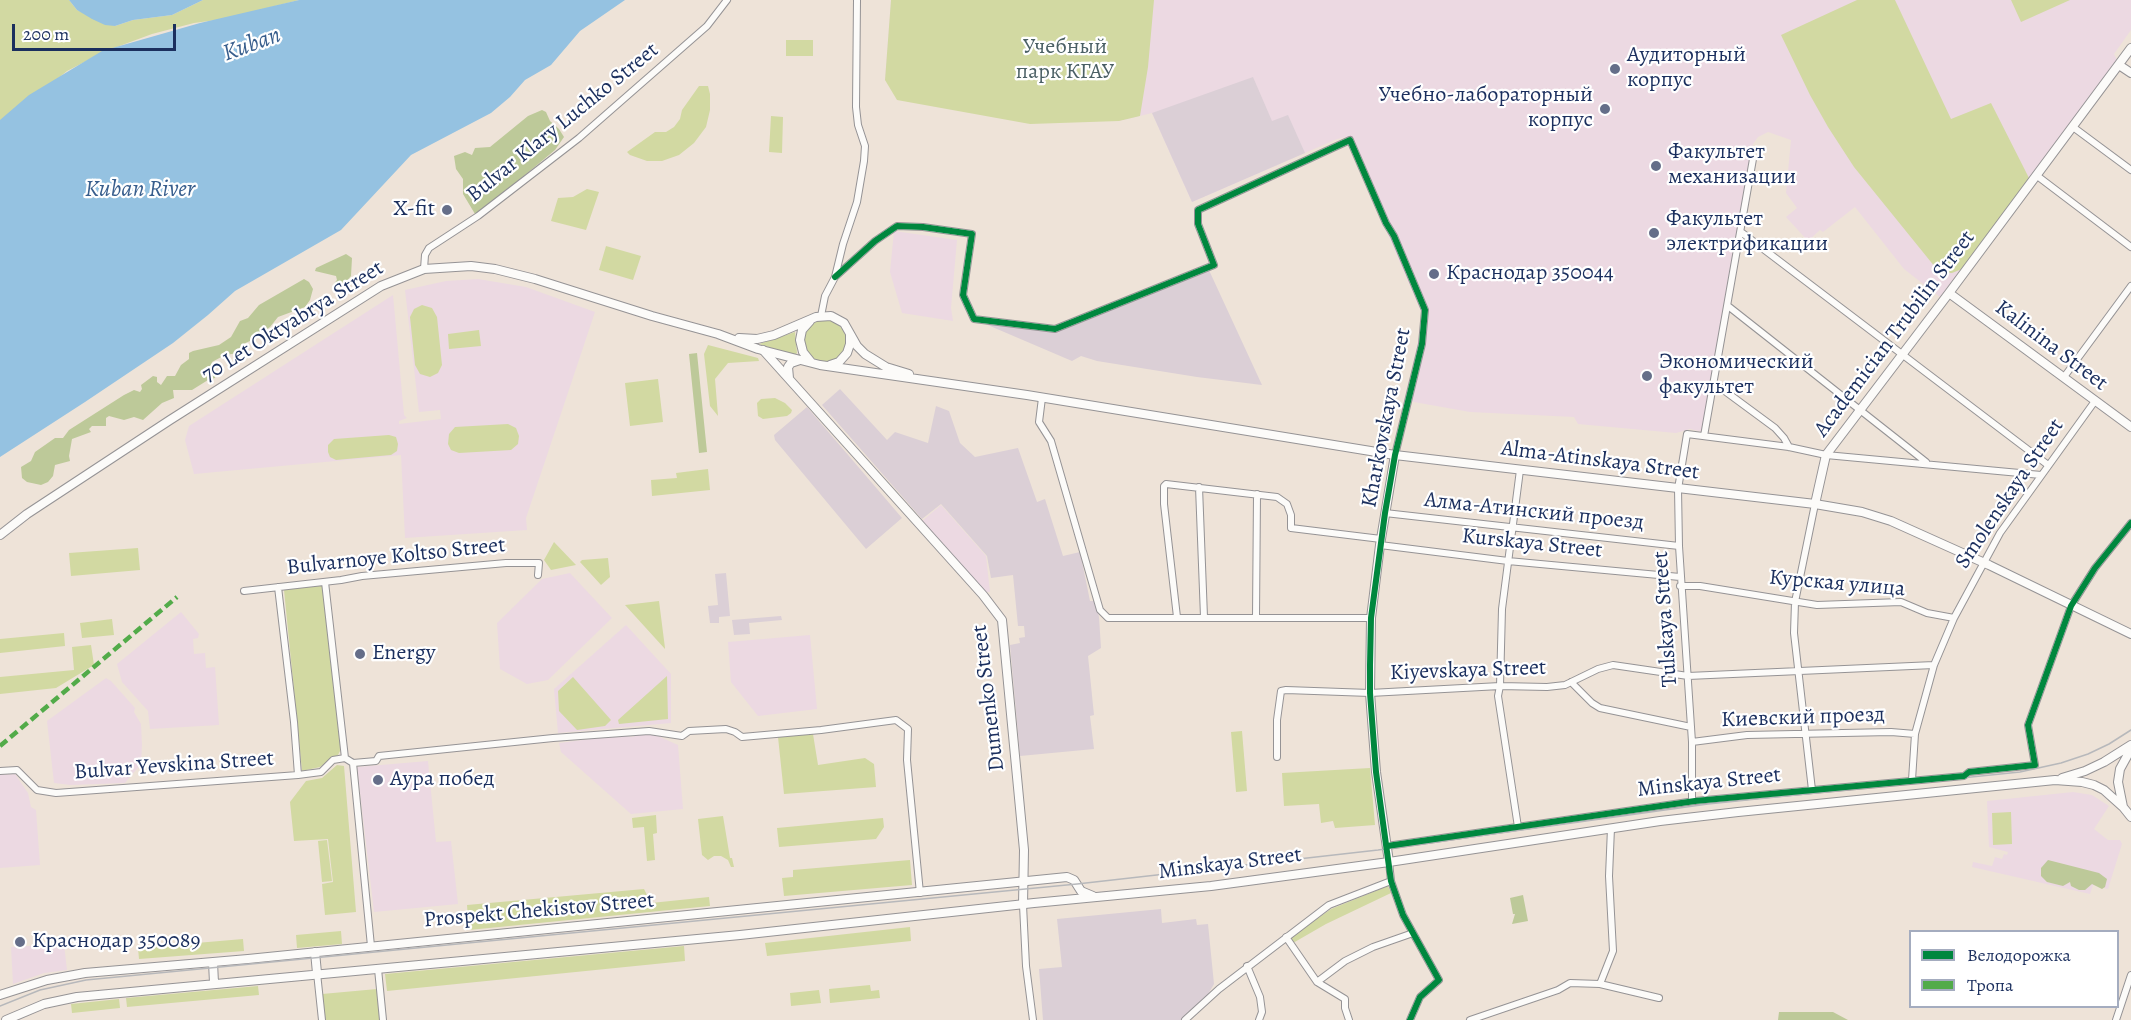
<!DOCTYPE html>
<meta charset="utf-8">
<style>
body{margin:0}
#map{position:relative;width:2131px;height:1020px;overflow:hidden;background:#eee3d8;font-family:Alegreya,serif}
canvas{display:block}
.legend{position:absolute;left:1909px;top:930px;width:210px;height:78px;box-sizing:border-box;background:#fff;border:2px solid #a4acbf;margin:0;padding:8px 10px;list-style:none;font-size:18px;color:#1b2f5e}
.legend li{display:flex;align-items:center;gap:12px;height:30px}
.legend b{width:30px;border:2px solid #a4acbf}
.scale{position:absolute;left:12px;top:24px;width:164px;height:27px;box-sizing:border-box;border:3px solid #1b2f5e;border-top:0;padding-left:8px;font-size:18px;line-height:21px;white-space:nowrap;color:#1b2f5e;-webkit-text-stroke:4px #fff;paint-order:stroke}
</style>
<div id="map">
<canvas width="2131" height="1020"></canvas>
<ul class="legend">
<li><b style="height:8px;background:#00873e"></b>Велодорожка</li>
<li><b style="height:8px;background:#52ab49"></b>Тропа</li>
</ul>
<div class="scale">200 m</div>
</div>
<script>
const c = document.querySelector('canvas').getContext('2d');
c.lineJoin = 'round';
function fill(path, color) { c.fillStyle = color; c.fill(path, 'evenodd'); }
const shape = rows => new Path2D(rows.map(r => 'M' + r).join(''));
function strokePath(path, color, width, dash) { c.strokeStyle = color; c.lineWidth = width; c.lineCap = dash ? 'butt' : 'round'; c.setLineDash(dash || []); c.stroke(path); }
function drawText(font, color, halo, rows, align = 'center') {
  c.font = font + ' Alegreya,serif'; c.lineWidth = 4.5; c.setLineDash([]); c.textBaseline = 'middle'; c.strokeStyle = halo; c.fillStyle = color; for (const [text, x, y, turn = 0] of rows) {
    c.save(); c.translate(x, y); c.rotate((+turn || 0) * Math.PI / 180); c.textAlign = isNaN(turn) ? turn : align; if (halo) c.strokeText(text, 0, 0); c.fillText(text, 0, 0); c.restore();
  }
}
fill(shape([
 [891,0,2131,0,2131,30,2114,54,2117,60,1940,297,1904,269,1855,207,1823,232,1820,230,1808,241,1786,217,1797,208,1786,193,1791,140,1768,132,1758,137,1753,144,1703,432,1690,429,1676,433,1578,424,1574,417,1470,412,1414,402,1406,399,1421,327,1422,314,1346,137,1337,139,1192,202,1152,113,1119,121,885,80],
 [894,231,957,240,951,308,953,321,902,313,890,272],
 [478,279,526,287,595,312,526,518,527,530,405,538,401,455,194,474,185,440,189,426,393,295,404,415,407,418,399,421,399,424,441,419,440,410,419,412,405,290,446,281],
 [941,505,986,556,990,592,983,592,921,522],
 [570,573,612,618,548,680,527,684,500,669,497,623,542,579],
 [181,612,199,634,198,638,193,639,194,654,205,653,206,668,215,667,219,725,150,729,148,711,122,682,117,664],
 [626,625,671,674,671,723,558,733,554,689],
 [810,635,817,709,758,716,731,682,728,642],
 [106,678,111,681,135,708,134,712,141,724,142,745,141,764,125,783,71,785,54,783,47,721],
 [637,733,651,733,678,745,683,809,631,814,561,752,559,743,621,735,633,737],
 [428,761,436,842,451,841,458,904,374,912,357,767],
 [15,774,28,793,31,807,36,810,40,865,0,868,0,775],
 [2073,792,2092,795,2109,806,2094,829,2108,840,2120,840,2122,844,2108,889,2093,885,2090,894,1972,867,1973,862,1992,866,1995,857,2002,859,2004,854,2007,855,2008,852,1989,847,1987,801],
 [64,944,67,970,44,973,13,984,11,947]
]), '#ecd9e2');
fill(shape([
 [1253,77,1272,121,1288,115,1305,153,1192,202,1152,113],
 [1208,268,1262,385,1197,377,1097,361,1081,356,1072,361,976,320,977,316,1028,329,1055,332],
 [840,389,887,440,895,432,928,443,936,406,949,411,960,443,975,457,1018,448,1037,502,1045,499,1063,556,1080,552,1090,601,1095,601,1099,617,1101,648,1088,656,1094,715,1090,716,1094,749,1020,756,1010,645,1020,643,1019,638,1025,637,1024,626,1018,626,1013,575,991,578,987,556,941,504,922,519,822,405],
 [807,407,902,518,866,549,775,440,774,435],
 [726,573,730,616,719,617,719,623,710,623,708,606,718,605,715,574],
 [781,616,782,620,749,623,750,634,734,635,732,620],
 [1161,909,1162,923,1196,919,1197,925,1208,924,1214,984,1207,996,1181,1020,1043,1020,1039,969,1062,967,1057,919]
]), '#dbcfd6');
fill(shape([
 [0,0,69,0,77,10,115,26,133,20,172,15,203,0,299,0,224,19,194,23,152,34,106,51,67,71,0,126],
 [891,0,1154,0,1148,67,1140,116,1119,121,1030,124,897,100,885,80],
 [1857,0,1895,0,1951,119,1991,103,2029,178,1962,269,1952,273,1942,273,1935,267,1854,167,1828,127,1810,95,1781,35],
 [2011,0,2070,0,2021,22],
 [786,40,813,40,813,56,786,56],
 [699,86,708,86,710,94,710,110,706,127,694,143,679,155,662,161,647,161,630,155,627,152,655,132,666,132,674,127,680,119,682,110],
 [771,116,783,117,782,153,769,152],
 [587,189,599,192,586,230,551,221,558,198,573,197],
 [606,246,641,256,633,280,599,270],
 [422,305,432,308,437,317,442,365,438,373,430,377,420,374,415,365,410,317,414,309],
 '804 341a21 21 0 1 1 42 0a21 21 0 1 1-42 0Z',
 [479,330,481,346,449,349,448,334],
 [795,332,797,353,795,355,759,344],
 [708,345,758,358,759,361,728,363,715,379,718,416,710,406,704,354],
 [658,379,663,422,630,426,625,383],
 [775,398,785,403,792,410,791,413,787,416,763,419,758,416,757,403,761,399],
 [508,424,516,428,519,436,518,444,511,450,459,453,451,450,448,444,449,434,455,427],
 [389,435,396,437,398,444,397,451,391,455,336,460,330,457,328,452,328,445,334,439],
 [708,469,710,490,652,496,651,480,677,478,676,473],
 [554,542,576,565,551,570,544,560],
 [138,548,140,570,71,576,69,553],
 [608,558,610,577,601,585,580,562,582,560],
 [323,585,341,749,338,755,320,767,302,771,284,590],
 [659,601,665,648,665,649,625,605],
 [112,619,114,635,82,638,80,623],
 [64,633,65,646,0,653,0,639],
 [91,645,94,665,56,688,0,694,0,677,74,670,72,647],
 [667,676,668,719,619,724,618,720],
 [573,677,611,720,605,726,577,730,559,711,558,691],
 [1242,731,1247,791,1236,792,1231,732],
 [813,734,818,765,865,758,874,764,876,787,784,794,778,737],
 [337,765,344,766,356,912,325,915,322,884,333,882,328,839,294,841,290,802,306,781,322,778],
 [1370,768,1375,825,1335,828,1333,821,1321,823,1319,804,1284,806,1282,773],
 [2011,812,2012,844,1993,845,1992,813],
 [656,815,657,833,653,834,655,860,647,861,644,827,633,828,632,818],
 [723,816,730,858,732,858,734,867,731,867,728,860,721,856,714,856,708,860,702,855,698,819],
 [883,818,884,827,876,839,779,847,777,828],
 [327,840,332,881,322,882,318,841],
 [910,860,912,885,784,896,782,878,793,877,793,870],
 [1388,886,1391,893,1326,924,1293,943,1290,938,1331,909],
 [644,889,651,903,709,897,710,906,469,930,467,905],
 [910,927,911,941,767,956,765,943],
 [341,931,342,944,297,948,296,935],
 [243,939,244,951,139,959,138,948],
 [684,946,685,961,387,991,385,974],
 [870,985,871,991,879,990,880,998,830,1003,829,989],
 [258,986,259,995,127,1007,126,998],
 [377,989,380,1020,324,1020,322,994],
 [819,990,821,1003,791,1006,790,993],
 [119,999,120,1008,72,1013,71,1004]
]), '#d2d9a2');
fill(shape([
 [542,110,546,112,550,121,559,129,564,137,555,150,495,200,475,214,463,194,463,179,456,169,454,156,465,152,472,155,475,148,490,147,528,116],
 [346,254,352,258,351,276,339,290,333,290,333,285,337,280,336,276,315,271,316,268],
 [304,279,309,282,313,289,310,300,305,307,278,317,270,327,260,334,251,336,250,341,241,345,238,353,225,355,212,362,211,366,216,370,215,378,208,380,192,390,173,390,174,398,162,403,143,420,134,417,124,420,109,416,106,418,106,426,92,426,89,429,91,432,72,439,69,456,70,461,55,465,53,476,48,482,41,485,27,482,22,478,21,467,31,461,35,452,55,438,63,438,69,430,124,395,134,390,140,392,142,389,141,385,153,376,157,377,157,382,161,385,167,376,175,376,181,365,189,359,189,353,193,351,219,345,231,337,240,321,248,318,259,305],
 [697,353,707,452,699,453,689,354],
 [2048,860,2099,873,2107,879,2105,887,2102,889,2092,884,2085,890,2079,890,2071,886,2070,882,2063,886,2047,882,2041,876,2041,868],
 [1523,895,1528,921,1512,924,1515,914,1513,914,1510,898],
 [1779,1012,1833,1012,1848,1020,1778,1020]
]), '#bdc999');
fill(shape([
 [69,0,203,0,172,15,133,20,115,26,105,25,92,19,77,10],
 [299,0,625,0,580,31,551,65,525,80,510,97,491,113,411,155,341,230,235,291,208,315,173,343,85,402,0,457,0,120,29,95,102,51,200,23]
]), '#95c2e1');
const minor = shape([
 [2073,127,2131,170],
 [2036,175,2131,247],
 [1741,232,2048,465],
 [424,269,425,255,429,248,478,216,579,138,707,26,727,0],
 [835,277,875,241,897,226,923,227,972,234,963,295,974,319,1055,329,1214,265,1198,224,1198,210,1350,140,1386,223,1394,236,1425,310,1422,344,1395,455],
 [1728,306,1926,462],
 [821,316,825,296,835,277,843,244,857,202,864,161,865,146,858,125,856,107,857,0],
 [2064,377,2131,286],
 [1714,383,1775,428,1784,438,1789,447],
 [1042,398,1039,422,1051,441,1100,610,1108,618,1371,618],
 [1704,436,1753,159],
 [1199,487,1204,617],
 [1385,513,1679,546],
 [1380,545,1508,561,1680,577],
 [325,582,345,758],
 [1680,586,1700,586,1817,605,1901,602,1927,613,1954,618],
 [278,587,294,722,298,775],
 [244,591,341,580,362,576,506,563,539,563,538,575],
 [1177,617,1164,504,1164,486,1166,484,1277,497,1287,504,1291,515,1291,528,1381,539],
 [1256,617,1257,494],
 [1571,682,1592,703,1600,708,1691,727],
 [1692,742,1747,735,1891,732,1915,734],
 [1277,757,1277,720,1281,691,1286,690,1370,693,1500,686,1547,687,1565,685,1598,669,1613,665,1688,676,1934,665],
 [353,763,376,761,379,756,553,738,649,731,682,736,689,731,726,729,735,732,742,737,821,730,896,720,908,729,907,760,920,893],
 [353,763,371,946],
 [0,771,17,770,37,790,56,793,298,775,321,772,333,760,345,758,353,763],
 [1912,780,1915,734,1934,665,1954,618,2000,533,2095,401],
 [1812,790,1794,633,1795,602,1815,504],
 [1692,801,1692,742,1679,546,1678,489,1687,434,1789,447,1826,455,2041,475],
 [1518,827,1498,696,1500,686,1502,609,1520,470],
 [1387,846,1695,801,1964,776,1969,772,2035,765,2028,725,2071,606,2095,568,2131,523],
 [1389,862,1391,881,1403,915,1439,980,1420,997,1410,1020],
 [1023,905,1026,966,1033,1020],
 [1286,937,1317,982,1345,999,1345,1008,1349,1020],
 [1247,966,1260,997,1262,1012,1259,1020],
 [378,969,383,1020],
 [317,973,322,1020],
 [1317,982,1345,961,1373,947,1413,933],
 [1600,984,1613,951,1609,876,1611,828],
 [1185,1020,1219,989,1329,905,1391,881],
 [1470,1020,1558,990,1570,983,1600,984,1659,998],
 [2116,1020,2131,975]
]);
const tertiary = shape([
 [763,350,983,595,1002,620,1024,850,1023,905],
 [789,378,788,367,791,363,800,360],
 [1815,504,1862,512,1891,521,1989,565,2131,634],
 [1389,862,1376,772,1370,693,1371,618,1380,545,1395,455]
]);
const secondary = shape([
 [2119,65,2131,73],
 [1949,293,2131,427],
 [810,321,802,330,800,340,803,352,811,362],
 [739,338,757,339,774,335,816,317,831,316,844,323,857,346,865,354,886,367,909,374],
 [830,365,839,362,847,353,850,344,850,334],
 [0,535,27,514,170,420,381,286,424,269,471,266,495,269,535,279,652,316,718,334,758,349,820,365,1027,395,1395,455,1815,504,1826,455,1949,293,2131,48],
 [2131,749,2120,769,2118,782,2123,807,2131,817],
 [2062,778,2085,771,2104,762,2131,745],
 [315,952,317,973],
 [213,962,214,983],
 [0,995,47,980,85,973,248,959,1067,877,1074,880,1081,891,1093,896],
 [6,1020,44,1004,77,997,740,935,1034,903,1211,886,1389,862,1660,821,1738,812,2055,780,2082,782,2094,785,2104,790,2123,807]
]);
strokePath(minor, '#959395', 8);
strokePath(tertiary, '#959395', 10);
strokePath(secondary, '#959395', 10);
strokePath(minor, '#fcfbf9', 6);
strokePath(tertiary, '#fcfbf9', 8);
strokePath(secondary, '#fcfbf9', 8);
strokePath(shape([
 [0,1006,40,990,86,980,1077,884,1378,850,1708,804,2020,772,2061,763,2088,754,2109,744,2131,730]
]), '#b7b8bb', 1.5);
strokePath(shape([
 [0,746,177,597]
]), '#52ab49', 4.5, [9, 4.5]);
strokePath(shape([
 [835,277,875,241,897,226,923,227,972,234,963,295,974,319,1055,329,1214,265,1198,224,1198,210,1350,140,1386,223,1394,236,1425,310,1422,344,1395,455,1385,513,1371,618,1370,665,1370,693,1376,772,1391,881,1403,915,1439,980,1420,997,1410,1020],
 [1387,846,1695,801,1964,776,1969,772,2035,765,2028,725,2071,606,2095,568,2131,523]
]), '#00873e', 6);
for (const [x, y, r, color] of [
 [1615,69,6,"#656e89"],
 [1605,109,6,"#656e89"],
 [1656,166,6,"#656e89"],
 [447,210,6,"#656e89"],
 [1654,233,6,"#656e89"],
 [1434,274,6,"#656e89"],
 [1647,376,6,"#656e89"],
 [360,654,6,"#656e89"],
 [378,780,6,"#656e89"],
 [20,942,6,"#656e89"]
]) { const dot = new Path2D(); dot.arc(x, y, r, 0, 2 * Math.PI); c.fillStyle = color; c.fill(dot); strokePath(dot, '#fff', 2); }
drawText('22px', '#4b6065', '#fff', [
 ["Учебный",1065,48],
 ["парк КГАУ",1065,73]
]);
drawText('22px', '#1b2f5e', '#fff', [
 ["Аудиторный",1627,56],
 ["корпус",1627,81],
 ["Учебно-лабораторный",1593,96,"right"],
 ["корпус",1593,121,"right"],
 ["Факультет",1668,153],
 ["механизации",1668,178],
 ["X-fit",435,210,"right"],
 ["Факультет",1666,220],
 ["электрификации",1666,245],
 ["Краснодар 350044",1446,274],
 ["Экономический",1659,363],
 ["факультет",1659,388],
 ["Energy",372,654],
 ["Аура побед",390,780],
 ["Краснодар 350089",32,942]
], 'left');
drawText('22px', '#1b2f5e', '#fff', [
 ["Bulvar Klary Luchko Street",563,123,-39],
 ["70 Let Oktyabrya Street",293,322,-32],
 ["Academician Trubilin Street",1895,334,-53],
 ["Kalinina Street",2051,346,37],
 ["Kharkovskaya Street",1387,418,-79],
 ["Alma-Atinskaya Street",1600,461,7],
 ["Smolenskaya Street",2010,494,-56],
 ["Алма-Атинский проезд",1534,512,6],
 ["Kurskaya Street",1532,544,6],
 ["Bulvarnoye Koltso Street",396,557,-6],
 ["Курская улица",1837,584,5],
 ["Tulskaya Street",1666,619,-94],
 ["Kiyevskaya Street",1468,671,-2],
 ["Dumenko Street",989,698,-97],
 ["Киевский проезд",1803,718,-2],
 ["Bulvar Yevskina Street",174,766,-4],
 ["Minskaya Street",1709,783,-6],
 ["Minskaya Street",1230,864,-7],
 ["Prospekt Chekistov Street",539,911,-5]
]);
drawText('italic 24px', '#385e8d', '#fff', [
 ["Kuban",252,45,-20],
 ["Kuban River",140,190]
]);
</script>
